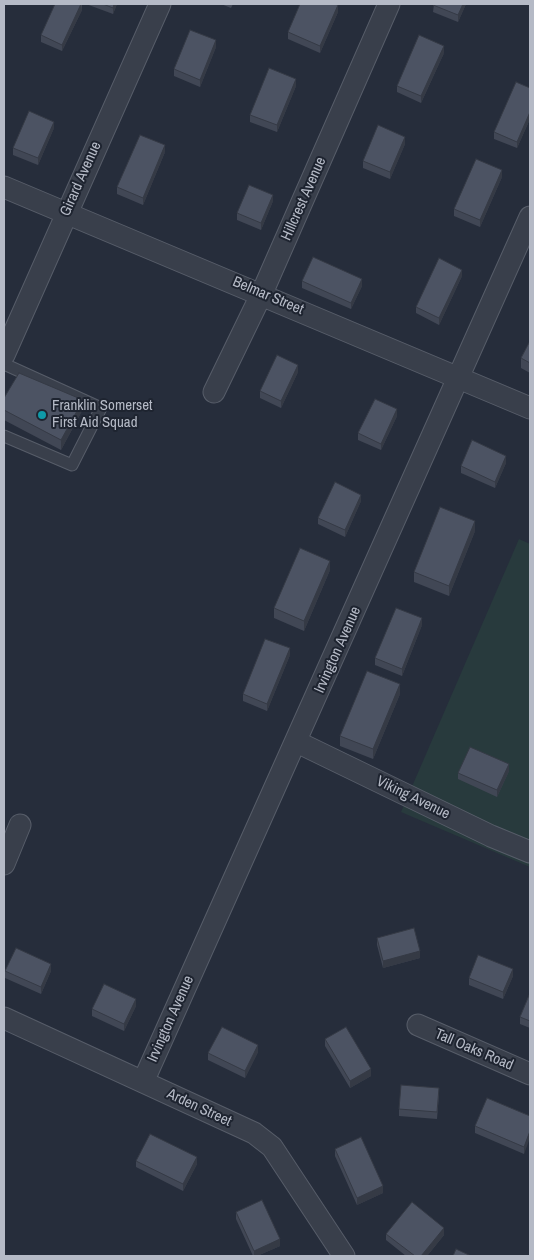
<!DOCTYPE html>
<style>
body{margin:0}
#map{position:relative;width:534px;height:1260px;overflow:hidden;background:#262d3b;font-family:"Archivo Narrow",sans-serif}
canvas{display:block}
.frame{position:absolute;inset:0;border:5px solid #b5bac6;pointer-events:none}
</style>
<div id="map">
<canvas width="534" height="1260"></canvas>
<div class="frame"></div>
</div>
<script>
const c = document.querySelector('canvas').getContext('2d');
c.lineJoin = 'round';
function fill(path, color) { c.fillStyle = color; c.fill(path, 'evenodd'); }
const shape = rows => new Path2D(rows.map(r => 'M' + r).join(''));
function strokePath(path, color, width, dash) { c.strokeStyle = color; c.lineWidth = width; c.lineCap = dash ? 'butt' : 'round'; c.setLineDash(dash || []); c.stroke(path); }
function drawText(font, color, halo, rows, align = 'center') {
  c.font = font + ' "Archivo Narrow",sans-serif'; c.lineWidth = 4; c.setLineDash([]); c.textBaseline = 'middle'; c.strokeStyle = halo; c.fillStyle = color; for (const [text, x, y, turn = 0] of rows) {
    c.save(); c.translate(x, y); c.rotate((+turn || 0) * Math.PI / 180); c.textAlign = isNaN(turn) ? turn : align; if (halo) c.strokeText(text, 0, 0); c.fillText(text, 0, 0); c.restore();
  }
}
fill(shape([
 [519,539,530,544,530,867,401,812]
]), '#283a3d');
const service = shape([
 [4,364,101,408,72,465,4,436]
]);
const minor = shape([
 [4,187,530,408],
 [4,355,160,4],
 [214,392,262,293,389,4],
 [297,742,491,836,530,852],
 [4,864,20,825],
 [4,1018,254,1133,272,1147,344,1256],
 [418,1025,530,1074],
 [143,1082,530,217]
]);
strokePath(service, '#575d69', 13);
strokePath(minor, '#575d69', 23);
strokePath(service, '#393f4b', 11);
strokePath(minor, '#393f4b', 21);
fill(shape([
 [82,4,82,10,62,51,41,42,41,35],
 [86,4,117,4,113,14],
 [221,4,233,4,231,8],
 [434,4,466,4,458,22,433,12],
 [338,12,320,53,288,39,288,32],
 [530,32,530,47,529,46,529,36],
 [216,47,200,87,174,76,174,69],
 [444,53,421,103,397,92,397,86],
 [296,86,277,132,250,122,250,115],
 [530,88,530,119,517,148,494,139,494,132],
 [54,128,38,165,13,155,13,148],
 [405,144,390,179,363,168,363,161],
 [165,152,143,205,117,194,117,187],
 [502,177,480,227,454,216,454,209],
 [273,201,261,230,237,220,237,213],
 [462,276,439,325,416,313,416,307],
 [302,281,362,286,351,309,302,288],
 [530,341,530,373,521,368,521,358],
 [298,372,281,408,260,398,260,391],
 [4,398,83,409,61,450,4,420],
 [397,416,381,450,358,440,358,433],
 [506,463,495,488,461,473,461,466],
 [361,501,345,537,318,524,318,518],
 [475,531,449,596,414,582,414,572],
 [330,570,304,631,274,618,274,608],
 [422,625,402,676,375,665,375,658],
 [290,655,267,711,243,701,243,694],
 [400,694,373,759,340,746,340,736],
 [509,771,497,797,458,779,458,773],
 [377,938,420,958,383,968,377,945],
 [5,971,51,971,41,994,5,978],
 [513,976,503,999,469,985,469,978],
 [530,993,530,1028,520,1024,520,1017],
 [136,1006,124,1031,92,1016,92,1009],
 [325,1039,371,1076,350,1088,325,1046],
 [258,1052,245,1078,208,1060,208,1053],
 [439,1094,437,1119,399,1116,399,1109],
 [530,1116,524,1154,475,1133,475,1126],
 [335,1149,383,1193,357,1205,335,1156],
 [136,1161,197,1164,183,1191,136,1167],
 [236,1212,280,1246,257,1256,253,1256,236,1219],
 [386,1234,444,1235,427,1256,406,1256,386,1240]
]), '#414755');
fill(shape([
 [81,4,82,10,62,51,62,45],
 [114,4,117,4,113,14,113,8],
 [463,4,466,4,458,22,458,15],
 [338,5,338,12,320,53,320,46],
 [216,40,216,47,200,87,200,80],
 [444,46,444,53,421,103,421,96],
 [296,79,296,86,277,132,277,125],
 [530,112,530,119,517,148,517,142],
 [54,122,54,128,38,165,38,158],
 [405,137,405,144,390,179,390,172],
 [165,145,165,152,143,205,143,198],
 [502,170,502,177,480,227,480,220],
 [273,195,273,201,261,230,261,223],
 [462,270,462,276,439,325,439,318],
 [362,279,362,286,351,309,351,303],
 [298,365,298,372,281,408,281,401],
 [83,400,83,409,61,450,61,440],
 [397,409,397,416,381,450,381,444],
 [506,456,506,463,495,488,495,482],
 [361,495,361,501,345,537,345,530],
 [475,521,475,531,449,596,449,586],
 [330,561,330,570,304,631,304,621],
 [422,618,422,625,402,676,402,669],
 [290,648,290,655,267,711,267,704],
 [400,684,400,694,373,759,373,749],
 [509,764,509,771,497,797,497,790],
 [420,951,420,958,383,968,383,961],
 [51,964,51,971,41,994,41,987],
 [513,969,513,976,503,999,503,992],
 [136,999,136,1006,124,1031,124,1024],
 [258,1045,258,1052,245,1078,245,1071],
 [371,1069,371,1076,350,1088,350,1081],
 [530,1131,530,1138,524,1154,524,1147],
 [197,1157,197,1164,183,1191,183,1184],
 [383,1186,383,1193,357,1205,357,1198],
 [444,1228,444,1235,427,1256,421,1256],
 [280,1239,280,1246,257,1256,254,1256,254,1251]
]), '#353a45');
const building = shape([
 [55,4,81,4,62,45,41,35,55,4],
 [103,4,114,4,113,8,103,4],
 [300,4,334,4,338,5,320,46,288,32,300,4],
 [434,4,463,4,458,15,433,5,434,4],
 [190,30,216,40,200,80,174,69,190,30],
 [419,35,444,46,421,96,397,86,419,35],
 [269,68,296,79,277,125,250,115,269,68],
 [516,82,530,88,530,112,517,142,494,132,516,82],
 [29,111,54,122,38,158,13,148,29,111],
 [378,125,405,137,390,172,363,161,378,125],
 [140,135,165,145,143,198,117,187,140,135],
 [476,159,502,170,480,220,454,209,476,159],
 [249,185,273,195,261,223,237,213,249,185],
 [313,257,362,279,351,303,302,281,313,257],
 [439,258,462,270,439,318,416,307,439,258],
 [530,341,530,363,521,358,530,341],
 [277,355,298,365,281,401,260,391,277,355],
 [19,373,83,400,61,440,4,410,4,398,19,373],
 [375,399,397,409,381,444,358,433,375,399],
 [472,440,506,456,495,482,461,466,472,440],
 [335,482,361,495,345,530,318,518,335,482],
 [440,507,475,521,449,586,414,572,440,507],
 [300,548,330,561,304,621,274,608,300,548],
 [396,608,422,618,402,669,375,658,396,608],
 [265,639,290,648,267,704,243,694,265,639],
 [367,671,400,684,373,749,340,736,367,671],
 [470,747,509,764,497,790,458,773,470,747],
 [414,928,420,951,383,961,377,938,414,928],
 [16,948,51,964,41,987,5,971,16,948],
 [478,955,513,969,503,992,469,978,478,955],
 [104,984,136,999,124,1024,92,1009,104,984],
 [530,993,530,1021,520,1017,530,993],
 [222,1027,258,1045,245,1071,208,1053,222,1027],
 [346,1027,371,1069,350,1081,325,1039,346,1027],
 [401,1085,439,1088,437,1112,399,1109,401,1085],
 [487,1098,530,1116,530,1131,524,1147,475,1126,487,1098],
 [150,1134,197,1157,183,1184,136,1161,150,1134],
 [361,1137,383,1186,357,1198,335,1149,361,1137],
 [262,1200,280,1239,254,1251,236,1212,262,1200],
 [412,1202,444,1228,421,1256,415,1256,386,1234,412,1202],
 [456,1249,471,1256,453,1256,456,1249]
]);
fill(building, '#4c5363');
strokePath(building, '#353a45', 1);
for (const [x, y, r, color] of [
 [42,415,5,"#0f9aa8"]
]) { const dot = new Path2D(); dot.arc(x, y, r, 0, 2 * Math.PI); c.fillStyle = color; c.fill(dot); strokePath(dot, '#1e2430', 2); }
drawText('15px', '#b5bac6', '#1e2430', [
 ["Girard Avenue",81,179,-66],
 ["Hillcrest Avenue",304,199,-66],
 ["Belmar Street",268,296,23],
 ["Irvington Avenue",338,650,-66],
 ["Viking Avenue",413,798,26],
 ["Irvington Avenue",171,1019,-66],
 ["Tall Oaks Road",474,1050,23],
 ["Arden Street",199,1108,25]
]);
drawText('15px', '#b5bac6', '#1e2430', [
 ["Franklin Somerset",52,406],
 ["First Aid Squad",52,423]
], 'left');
</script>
